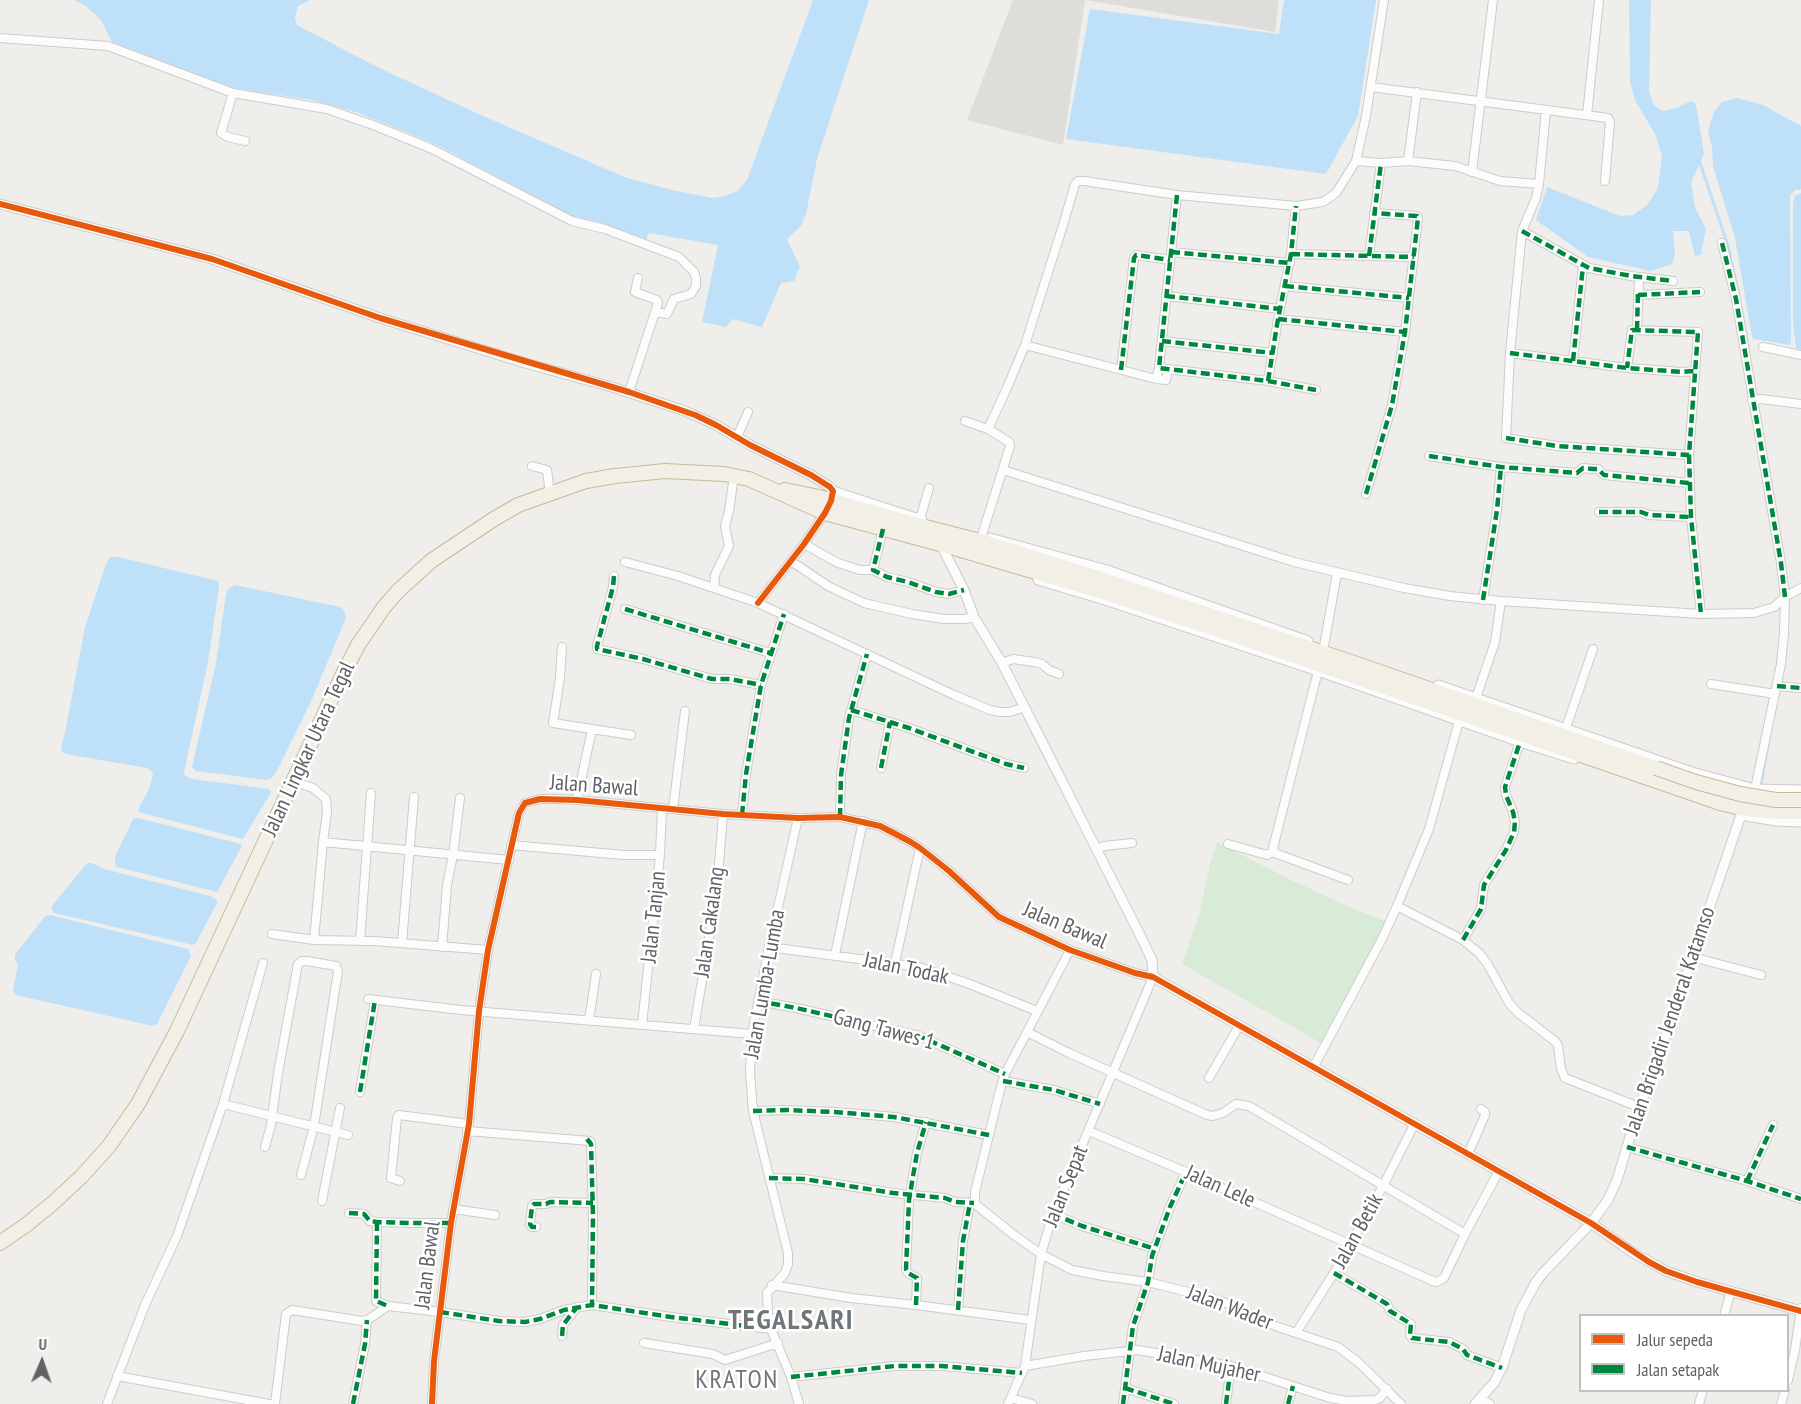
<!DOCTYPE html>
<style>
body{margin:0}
#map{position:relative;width:1801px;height:1404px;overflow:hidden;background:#efeeea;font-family:"PT Sans Narrow",sans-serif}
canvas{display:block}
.legend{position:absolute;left:1579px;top:1314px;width:210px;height:78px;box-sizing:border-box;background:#fff;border:2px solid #bfc1c3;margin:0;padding:8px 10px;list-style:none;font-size:18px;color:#5f6368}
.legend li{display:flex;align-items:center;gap:12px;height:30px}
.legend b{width:30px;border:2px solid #bfc1c3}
.north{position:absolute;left:12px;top:1332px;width:60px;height:60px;-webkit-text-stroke:4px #fff;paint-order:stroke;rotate:2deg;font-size:16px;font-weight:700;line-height:24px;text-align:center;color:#5f6368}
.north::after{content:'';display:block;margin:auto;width:21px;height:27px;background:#5f6368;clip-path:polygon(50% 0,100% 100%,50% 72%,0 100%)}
</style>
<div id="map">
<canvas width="1801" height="1404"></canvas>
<ul class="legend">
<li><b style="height:8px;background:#e8590c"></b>Jalur sepeda</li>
<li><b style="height:8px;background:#00873e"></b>Jalan setapak</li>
</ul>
<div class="north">U</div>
</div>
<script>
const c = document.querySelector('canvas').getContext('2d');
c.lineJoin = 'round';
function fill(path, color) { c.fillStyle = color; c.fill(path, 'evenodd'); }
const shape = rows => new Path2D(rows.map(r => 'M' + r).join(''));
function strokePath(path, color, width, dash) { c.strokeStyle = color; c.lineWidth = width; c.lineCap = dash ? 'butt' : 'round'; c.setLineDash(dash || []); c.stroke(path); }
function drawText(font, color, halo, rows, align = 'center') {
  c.font = font + ' "PT Sans Narrow",sans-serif'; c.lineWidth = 5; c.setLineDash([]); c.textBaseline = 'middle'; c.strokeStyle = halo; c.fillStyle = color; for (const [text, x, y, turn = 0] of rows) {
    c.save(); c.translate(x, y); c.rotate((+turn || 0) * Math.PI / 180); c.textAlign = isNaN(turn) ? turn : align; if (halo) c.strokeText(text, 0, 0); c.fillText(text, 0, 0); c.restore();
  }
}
fill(shape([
 [1013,0,1279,0,1275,32,1085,0,1063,145,967,120]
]), '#dfddda');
fill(shape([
 [1217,842,1291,880,1354,909,1386,921,1328,1047,1182,964,1199,915,1210,865]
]), '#d8ebd6');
fill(shape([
 [74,0,310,0,298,6,295,18,297,25,375,66,483,116,627,178,672,190,713,198,725,196,738,191,747,180,813,0,869,0,817,159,806,214,801,226,787,239,800,267,794,281,781,283,762,327,733,319,726,327,702,322,718,245,649,233,646,240,605,224,576,218,433,143,359,113,312,100,239,89,210,80,112,42,101,20,86,6],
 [1284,0,1376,0,1358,116,1326,174,1066,139,1090,9,1279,34],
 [1629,0,1651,0,1649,91,1654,105,1663,111,1676,108,1691,101,1696,104,1704,154,1691,183,1695,207,1706,229,1701,255,1695,256,1689,231,1673,231,1675,254,1672,264,1651,271,1588,257,1536,220,1547,187,1620,216,1633,215,1648,204,1658,188,1662,156,1655,134,1635,100,1630,82],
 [1737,98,1763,105,1801,126,1801,189,1795,190,1790,196,1791,341,1790,345,1754,339,1752,337,1735,238,1713,166,1712,147,1708,131,1714,112,1722,102],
 [1801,193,1801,350,1796,348,1793,322,1793,203,1795,196],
 [110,557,118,557,218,581,219,587,208,662,184,772,185,776,192,779,269,789,271,791,270,794,243,839,138,812,139,807,148,791,153,775,151,770,147,768,66,754,62,752,61,748,65,733,85,627,106,564],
 [235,585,340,607,344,610,346,618,312,699,281,763,272,778,267,780,196,771,192,767,216,663,226,594,229,588],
 [138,818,241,844,242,846,217,892,117,867,115,864,115,857,133,819],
 [87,863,92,863,104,869,210,896,217,900,217,903,196,943,193,945,54,913,52,910,52,906],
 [50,915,188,949,191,956,157,1024,153,1026,16,995,13,991,18,965,15,959,15,955,45,916]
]), '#bfe0f9');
strokePath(shape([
 [1700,163,1728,246,1739,295],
 [1741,307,1749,351],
 [1761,784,1768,745]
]), '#bfe0f9', 3);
const minor = shape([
 [0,38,108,46,233,93,327,109,373,125,430,148,572,221,605,229,679,257,694,272,696,278,696,286,691,294,674,299,667,314,655,312],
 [1371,87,1608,118,1610,122,1605,181],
 [233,93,221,133,228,137,245,141],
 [1587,115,1599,0],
 [1356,161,1381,163,1408,161,1455,166,1500,181,1539,184,1546,110],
 [1408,161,1417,92],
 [1472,172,1493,0],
 [1539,184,1536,198,1522,231,1510,353,1506,438,1557,446,1689,455,1698,332,1632,330,1627,368],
 [1177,195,1159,368,1268,381,1316,390],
 [1522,231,1589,268,1631,276,1673,281],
 [1722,243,1736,299,1781,563,1785,597,1784,634,1781,664,1755,789],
 [1171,252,1290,263],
 [1291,254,1414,257],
 [1369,256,1381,163],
 [1285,286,1409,298],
 [1638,295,1700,292],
 [1166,296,1280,309],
 [1278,319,1405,332],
 [1637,330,1639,277],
 [1162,341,1273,353],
 [1025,345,1156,379,1159,368],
 [1763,347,1801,355],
 [1510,353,1627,368,1682,372,1694,371],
 [1573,361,1583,266],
 [1121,370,1134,258,1136,255,1170,260],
 [1156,379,1166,380,1168,369],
 [1268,381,1278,319,1291,254,1296,206],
 [629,392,658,303,657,300,635,292,638,278],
 [1752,400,1761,399,1801,404],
 [965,421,988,429],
 [737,437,748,412],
 [1689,455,1691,517,1701,614],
 [1429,456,1501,467,1577,473,1583,468,1593,469,1598,469,1604,475,1689,483],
 [532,466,547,470,550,494],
 [1003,470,1294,562,1404,588,1450,596,1501,601,1701,614,1754,613,1774,607,1785,597,1801,588],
 [1366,494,1392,405,1405,332,1418,218,1417,216,1374,213],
 [1599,512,1641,512,1649,515,1691,517],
 [920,519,929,488],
 [883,529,873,570,887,577,908,582,936,592,949,594,964,590],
 [982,535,1010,446,1009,442,988,429,1007,388,1025,345,1064,222,1075,184,1078,181,1084,181,1177,195,1296,206,1323,202,1336,193,1356,161,1366,116,1384,0],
 [804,544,838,563,860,570,873,570],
 [791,561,828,586,864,603,912,614,944,619,965,619,974,617],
 [625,562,678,576,758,603,954,695,990,710,1000,712,1010,712,1025,707],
 [614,576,613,587,597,646,597,649,643,659,712,679,730,679,761,685],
 [714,588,715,575,729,546,725,526,729,511,734,476],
 [1483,600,1497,510,1501,467],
 [758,603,804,544,825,513],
 [625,609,770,653],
 [1324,646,1337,573],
 [562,647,560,678,553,723,631,735],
 [1002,663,1013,659,1034,662,1042,664,1049,670,1059,674],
 [1318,671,1272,852,1348,880],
 [1711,684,1775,694],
 [1777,686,1801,688],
 [1476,698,1495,642,1501,601],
 [851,710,909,728,1006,764,1024,768],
 [1566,728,1593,649],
 [881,768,890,722],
 [293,781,313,788,326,799,327,812,323,842],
 [577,800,592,729],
 [673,809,685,711],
 [742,815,746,774,761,685,784,614],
 [840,817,841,775,849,718,867,654],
 [798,818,769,947,752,1034,750,1072,753,1111,788,1253,788,1264,785,1273,767,1293,768,1313,771,1329,791,1377,799,1404],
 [1228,844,1267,855,1272,852],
 [511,845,624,855,660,855],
 [1096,849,1104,846,1132,843],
 [1397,906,1463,940,1479,953,1487,963,1509,1003,1517,1012,1556,1042,1558,1046,1561,1069,1565,1078,1639,1107],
 [272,934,314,940,374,941,488,950],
 [314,940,323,842,509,860],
 [1463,940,1481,909,1484,885,1506,850,1514,832,1515,822,1513,812,1506,795,1505,787,1520,742],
 [360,941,371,793],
 [402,943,414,797],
 [442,947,447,885,453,855,460,798],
 [769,947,919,967,967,983,1037,1011],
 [1070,950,1005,1074,1000,1090,975,1192,975,1204,1014,1235,1041,1254,1072,1270,1103,1276,1148,1282,1212,1298,1231,1305,1275,1326,1338,1347,1358,1362,1401,1404],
 [835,955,863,821],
 [1692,957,1761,975],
 [895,963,920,848],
 [368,999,461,1010,752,1034],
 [758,1001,796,1008,919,1036,1005,1074],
 [589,1020,596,974],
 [642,1025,660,855,662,809],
 [694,1029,717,889,723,814],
 [1027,1032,1069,1053,1207,1115,1213,1116,1223,1113,1236,1104,1249,1106,1465,1234],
 [1314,1066,1382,939,1397,906,1429,829,1459,721],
 [1209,1078,1239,1026],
 [1003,1081,1054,1090,1100,1104],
 [360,1092,375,1000],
 [223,1104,263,963],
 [753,1111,787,1110,835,1112,894,1117,989,1135],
 [467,1131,590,1141,591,1144,593,1216,592,1305],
 [1089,1131,1186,1172,1433,1281,1437,1282,1444,1278,1465,1234,1499,1171],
 [265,1147,271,1125,278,1073,298,964,302,961,307,961,336,966,338,971,314,1126,301,1175],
 [1627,1147,1747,1181,1801,1199],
 [1468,1154,1485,1115,1485,1112,1481,1109],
 [769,1178,804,1179,893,1193,945,1198,955,1202,974,1203],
 [400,1181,391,1178,397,1118,399,1115,469,1124],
 [1747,1181,1773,1125],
 [322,1201,340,1108],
 [453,1209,495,1215],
 [349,1213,364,1214,370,1221,377,1222,411,1223,451,1223],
 [1053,1214,1082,1226,1155,1249],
 [377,1222,376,1301,388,1306],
 [536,1227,532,1227,530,1224,532,1206,534,1204,546,1204,550,1202,593,1203],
 [1334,1273,1387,1304,1390,1311,1411,1324,1410,1335,1412,1338,1449,1342,1463,1349,1467,1355,1502,1368],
 [772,1285,851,1298,916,1305,1030,1320],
 [916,1305,917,1278,908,1273,906,1269,909,1200,917,1153,926,1122],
 [958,1310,963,1241,970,1203],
 [1724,1316,1731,1291],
 [1296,1333,1334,1273,1384,1184,1414,1125],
 [562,1336,563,1325,577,1307],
 [644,1343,713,1354,725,1360,778,1343],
 [1025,1366,1084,1356,1138,1350,1231,1366,1330,1398,1347,1401,1375,1400,1380,1398,1387,1389],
 [117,1376,269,1404],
 [791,1377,895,1366,942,1366,1022,1373],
 [1788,1380,1795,1350,1801,1308],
 [1125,1388,1174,1404],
 [1011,1398,1032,1404],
 [1481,1399,1490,1404],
 [107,1404,145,1305,177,1236,223,1104,348,1135],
 [275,1404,286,1314,292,1310,362,1321,369,1319,388,1306,440,1312,499,1321,525,1322,540,1319,564,1310,592,1305,671,1317,771,1329],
 [353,1404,365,1344,367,1320],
 [432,1404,434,1361,440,1312,451,1223,469,1124,479,1011,488,950,519,813,525,803,540,799,556,799,577,800,723,814,798,818,840,817,880,826,909,841,920,848,949,871,999,917,1070,950,1135,973,1153,977,1053,1214,1041,1254,1025,1366,1008,1404],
 [1123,1404,1133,1326,1148,1282,1152,1256,1170,1207,1186,1172],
 [1226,1404,1231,1366],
 [1288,1404,1293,1386],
 [1699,1404,1703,1390],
 [1781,1404,1785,1390]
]);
const tertiary = shape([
 [0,204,212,259,380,318,525,363,612,387,685,411,716,425,750,445,811,475,830,487,833,491,832,495],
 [833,491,922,520],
 [990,538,1107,570,1308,641],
 [941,545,964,590,974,617,1002,663,1140,935,1152,960,1153,977,1591,1223,1632,1252,1666,1271,1697,1282,1801,1311],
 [1038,580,1105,600,1318,671,1520,742,1574,759],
 [1438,685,1692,772,1755,789,1801,790],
 [1741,815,1776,821,1801,822],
 [1475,1404,1494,1383,1502,1368,1521,1310,1536,1282,1543,1273,1591,1223,1608,1200,1617,1180,1639,1107,1659,1056,1741,815]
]);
const trunk = shape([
 [785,490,819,497,906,522,980,541,1098,578,1357,664,1656,768],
 [0,1243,26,1225,53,1203,82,1176,109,1146,138,1104,177,1031,344,672,358,645,384,607,398,591,431,561,494,519,518,505,586,481,615,476,665,471,724,474,749,479,825,513,951,547,1093,589,1219,630,1720,803,1745,809,1776,812,1801,812]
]);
strokePath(minor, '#cbcccc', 10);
strokePath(tertiary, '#cbcccc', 11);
strokePath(trunk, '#c8b996', 16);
strokePath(minor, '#fdfcfc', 8);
strokePath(tertiary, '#fdfcfc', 9);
strokePath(trunk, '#f2f0e6', 14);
const trunkBridge = shape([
 [1656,768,1696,782,1740,794,1776,800,1801,800]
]);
strokePath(trunkBridge, '#c8b996', 16, []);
strokePath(trunkBridge, '#f2f0e6', 14);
strokePath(shape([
 [1177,195,1159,368,1268,381,1316,390],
 [1522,231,1589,268,1631,276,1673,281],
 [1722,243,1736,299,1781,563,1785,597],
 [1171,252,1290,263],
 [1291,254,1414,257],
 [1369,256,1381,163],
 [1285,286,1409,298],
 [1638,295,1700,292],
 [1166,296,1280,309],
 [1278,319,1405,332],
 [1637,330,1638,291],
 [1162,341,1273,353],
 [1510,353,1627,368,1682,372,1694,371],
 [1573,361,1583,266],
 [1121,370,1134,258,1136,255,1170,260],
 [1268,381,1278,319,1291,254,1296,206],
 [1506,438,1557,446,1689,455,1698,332,1632,330,1627,368],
 [1689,455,1691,517,1701,614],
 [1429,456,1501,467,1577,473,1583,468,1593,469,1598,469,1604,475,1689,483],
 [1366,494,1392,405,1405,332,1418,218,1417,216,1374,213],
 [1599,512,1641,512,1649,515,1691,517],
 [883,529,873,570,887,577,908,582,936,592,949,594,964,590],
 [614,576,613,587,597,646,597,649,643,659,712,679,730,679,761,685],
 [1483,600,1497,510,1501,467],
 [625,609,770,653],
 [1777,686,1801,688],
 [851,710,909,728,1006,764,1024,768],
 [881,768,890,722],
 [742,815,746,774,761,685,784,614],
 [840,817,841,775,849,718,867,654],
 [1463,940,1481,909,1484,885,1506,850,1514,832,1515,822,1513,812,1506,795,1505,787,1520,742],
 [758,1001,796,1008,919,1036,1005,1074],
 [1003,1081,1054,1090,1100,1104],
 [360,1092,375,1000],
 [753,1111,787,1110,835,1112,894,1117,989,1135],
 [587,1139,591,1144,593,1216,592,1305],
 [1627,1147,1747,1181,1801,1199],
 [769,1178,804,1179,893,1193,945,1198,955,1202,974,1203],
 [1747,1181,1773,1125],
 [349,1213,364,1214,370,1221,377,1222,411,1223,451,1223],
 [1053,1214,1082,1226,1155,1249],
 [377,1222,376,1301,388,1306],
 [536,1227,532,1227,530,1224,532,1206,534,1204,546,1204,550,1202,593,1203],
 [1334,1273,1387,1304,1390,1311,1411,1324,1410,1335,1412,1338,1449,1342,1463,1349,1467,1355,1502,1368],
 [916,1305,917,1278,908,1273,906,1269,909,1200,917,1153,926,1122],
 [958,1310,963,1241,970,1203],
 [440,1312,499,1321,525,1322,540,1319,564,1310,592,1305,671,1317,771,1329],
 [562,1336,563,1325,577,1307],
 [791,1377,895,1366,942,1366,1022,1373],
 [1125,1388,1174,1404],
 [353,1404,365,1344,367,1320],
 [1123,1404,1133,1326,1148,1282,1152,1256,1170,1207,1186,1172],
 [1226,1404,1231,1366],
 [1288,1404,1293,1386]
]), '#00873e', 4.5, [9, 4.5]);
strokePath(shape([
 [0,204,212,259,380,318,629,392,695,415,716,425,750,445,811,475,830,487,833,491,831,501,825,513,804,544,758,603],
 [432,1404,434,1361,440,1312,451,1223,469,1124,479,1011,488,950,519,813,525,803,540,799,577,800,723,814,798,818,840,817,880,826,909,841,920,848,949,871,999,917,1070,950,1135,973,1153,977,1591,1223,1649,1262,1666,1271,1697,1282,1801,1311]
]), '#e8590c', 6);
drawText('22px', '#5f6368', '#fff', [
 ["Jalan Lingkar Utara Tegal",309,749,-65],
 ["Jalan Bawal",594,786,4],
 ["Jalan Tanjan",654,917,-84],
 ["Jalan Cakalang",710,922,-82],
 ["Jalan Bawal",1065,926,23],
 ["Jalan Todak",906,969,12],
 ["Jalan Lumba-Lumba",765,984,-80],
 ["Jalan Brigadir Jenderal Katamso",1670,1021,-71],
 ["Gang Tawes 1",884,1030,15],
 ["Jalan Sepat",1066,1186,-68],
 ["Jalan Lele",1220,1187,24],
 ["Jalan Betik",1358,1231,-61],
 ["Jalan Bawal",428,1265,-83],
 ["Jalan Wader",1230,1308,21],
 ["Jalan Mujaher",1209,1365,12]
]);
c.letterSpacing = '1.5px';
drawText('26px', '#70757a', '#fff', [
 ["KRATON",737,1381]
]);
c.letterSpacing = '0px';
c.letterSpacing = '1.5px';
drawText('bold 28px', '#70757a', '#fff', [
 ["TEGALSARI",791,1321]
]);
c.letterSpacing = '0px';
</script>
